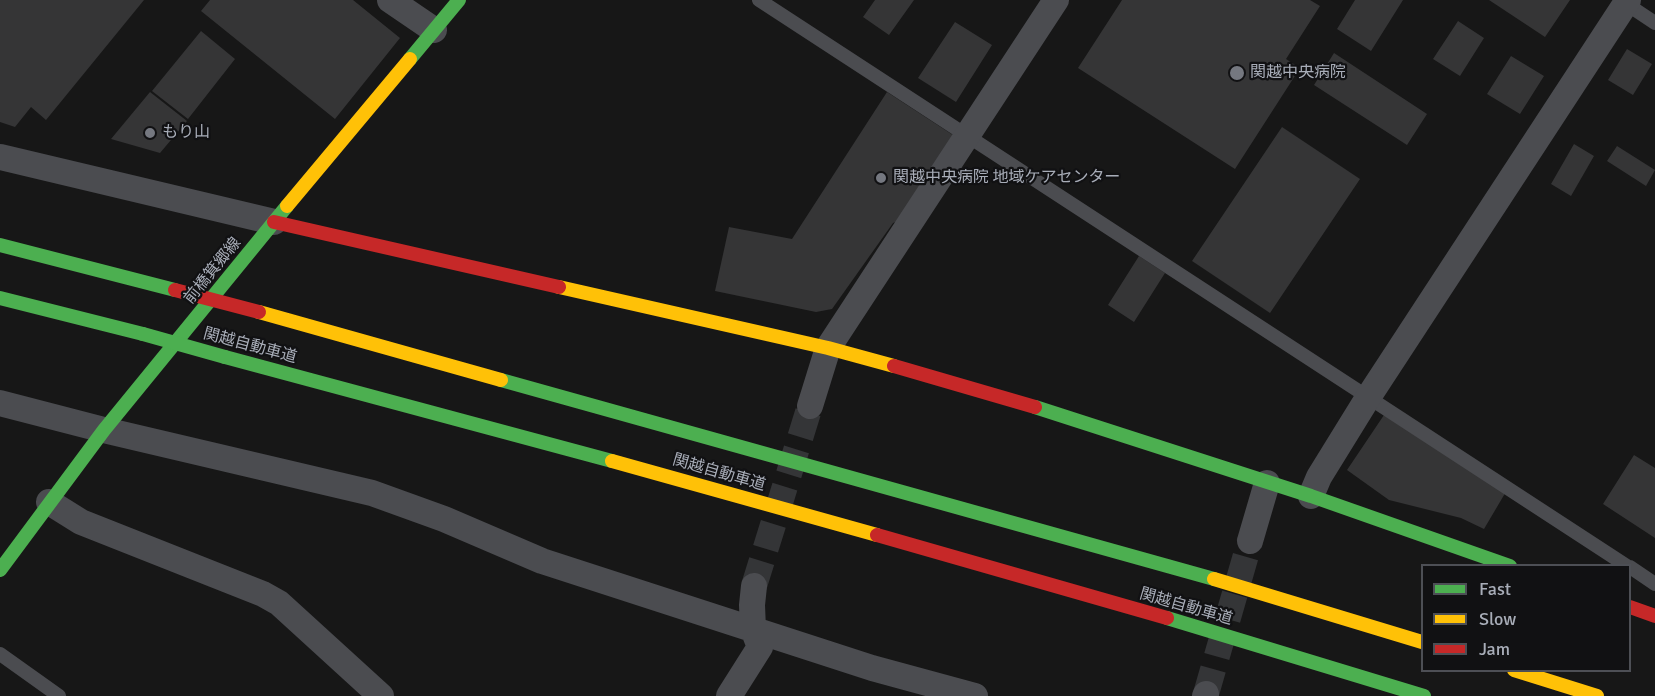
<!DOCTYPE html>
<meta charset="utf-8">
<style>
body{margin:0}
#map{position:relative;width:1655px;height:696px;overflow:hidden;background:#171717;font-family:Signika,sans-serif}
canvas{display:block}
.legend{position:absolute;left:1421px;top:564px;width:210px;height:108px;box-sizing:border-box;background:#111113;border:2px solid #4d4f55;margin:0;padding:8px 10px;list-style:none;font-size:18px;color:#a8adb8}
.legend li{display:flex;align-items:center;gap:12px;height:30px}
.legend b{width:30px;border:2px solid #4d4f55}
</style>
<div id="map">
<canvas width="1655" height="696"></canvas>
<ul class="legend">
<li><b style="height:8px;background:#4caf50"></b>Fast</li>
<li><b style="height:8px;background:#ffc107"></b>Slow</li>
<li><b style="height:8px;background:#c62828"></b>Jam</li>
</ul>
</div>
<script>
const c = document.querySelector('canvas').getContext('2d');
c.lineJoin = 'round';
function fill(path, color) { c.fillStyle = color; c.fill(path, 'evenodd'); }
const shape = rows => new Path2D(rows.map(r => 'M' + r).join(''));
function strokePath(path, color, width, dash) { c.strokeStyle = color; c.lineWidth = width; c.lineCap = dash ? 'butt' : 'round'; c.setLineDash(dash || []); c.stroke(path); }
function drawText(font, color, halo, rows, align = 'center') {
  c.font = font + ' Signika,"Noto Sans JP",sans-serif'; c.lineWidth = 4.5; c.setLineDash([]); c.textBaseline = 'middle'; c.strokeStyle = halo; c.fillStyle = color; for (const [text, x, y, turn = 0] of rows) {
    c.save(); c.translate(x, y); c.rotate((+turn || 0) * Math.PI / 180); c.textAlign = isNaN(turn) ? turn : align; if (halo) c.strokeText(text, 0, 0); c.fillText(text, 0, 0); c.restore();
  }
}
fill(shape([
 [0,0,144,0,46,120,31,107,15,127,0,122],
 [210,0,353,0,400,38,335,119,201,11],
 [875,0,914,0,889,35,863,17],
 [1122,0,1310,0,1320,6,1286,59,1300,68,1235,169,1078,68],
 [1355,0,1403,0,1371,51,1337,29],
 [1489,0,1570,0,1545,37],
 [1458,21,1484,38,1460,76,1433,59],
 [955,22,992,45,956,102,918,78],
 [201,31,235,59,188,119,152,91],
 [1627,49,1652,64,1633,95,1608,80],
 [1334,53,1427,114,1407,145,1314,85],
 [1511,56,1544,76,1520,114,1487,94],
 [150,92,187,121,160,153,111,139],
 [887,92,956,137,903,219,893,223,832,309,816,312,715,291,729,227,792,239],
 [1282,127,1360,179,1270,313,1192,261],
 [1574,144,1594,156,1571,196,1551,184],
 [1617,146,1655,170,1646,186,1607,161],
 [1139,256,1165,273,1134,322,1108,305],
 [1384,415,1507,490,1484,529,1461,518,1389,500,1347,470],
 [1634,455,1655,468,1655,538,1603,504]
]), '#353536');
strokePath(shape([
 [754,586,810,406],
 [1206,694,1250,541]
]), '#343537', 26, [26, 13]);
strokePath(shape([
 [759,0,1627,566],
 [1622,1,1655,23],
 [1630,567,1655,584],
 [0,654,59,696]
]), '#4b4c50', 14);
strokePath(shape([
 [390,0,434,30],
 [0,157,274,222],
 [0,403,104,430,372,493,444,519,542,561,872,668,975,696],
 [810,406,828,348,1056,0],
 [1311,496,1319,477,1369,396,1628,0],
 [49,502,81,522,263,594,279,603,381,696],
 [1250,541,1267,483],
 [729,696,760,647,753,629,752,605,754,586],
 [1205,696,1206,694]
]), '#4b4c50', 26);
strokePath(shape([
 [410,59,459,0],
 [0,245,175,290],
 [0,298,143,334],
 [225,357,612,461],
 [501,380,1214,579],
 [1035,407,1311,496,1510,566],
 [0,570,104,430,287,206],
 [1167,618,1424,696]
]), '#4caf50', 14);
strokePath(shape([
 [287,206,410,59],
 [559,287,828,348,894,366],
 [259,312,501,380],
 [612,461,877,535],
 [1214,579,1422,642],
 [1514,670,1597,696]
]), '#ffc107', 14);
strokePath(shape([
 [274,222,559,287],
 [894,366,1035,407],
 [877,535,1167,618],
 [1630,607,1655,616]
]), '#c62828', 14);
strokePath(shape([
 [143,334,225,357]
]), '#4caf50', 14);
strokePath(shape([
 [175,290,259,312]
]), '#c62828', 14);
for (const [x, y, r, color] of [
 [1237,73,8,"#757880"],
 [150,133,6,"#757880"],
 [881,178,6,"#757880"]
]) { const dot = new Path2D(); dot.arc(x, y, r, 0, 2 * Math.PI); c.fillStyle = color; c.fill(dot); strokePath(dot, '#111113', 2); }
drawText('16px', '#a8adb8', '#111113', [
 ["関越中央病院",1250,73],
 ["もり山",162,133],
 ["関越中央病院 地域ケアセンター",893,178]
], 'left');
drawText('16px', '#a8adb8', '#111113', [
 ["前橋箕郷線",213,271,-51],
 ["関越自動車道",250,346,15],
 ["関越自動車道",719,473,16],
 ["関越自動車道",1186,607,16]
]);
</script>
